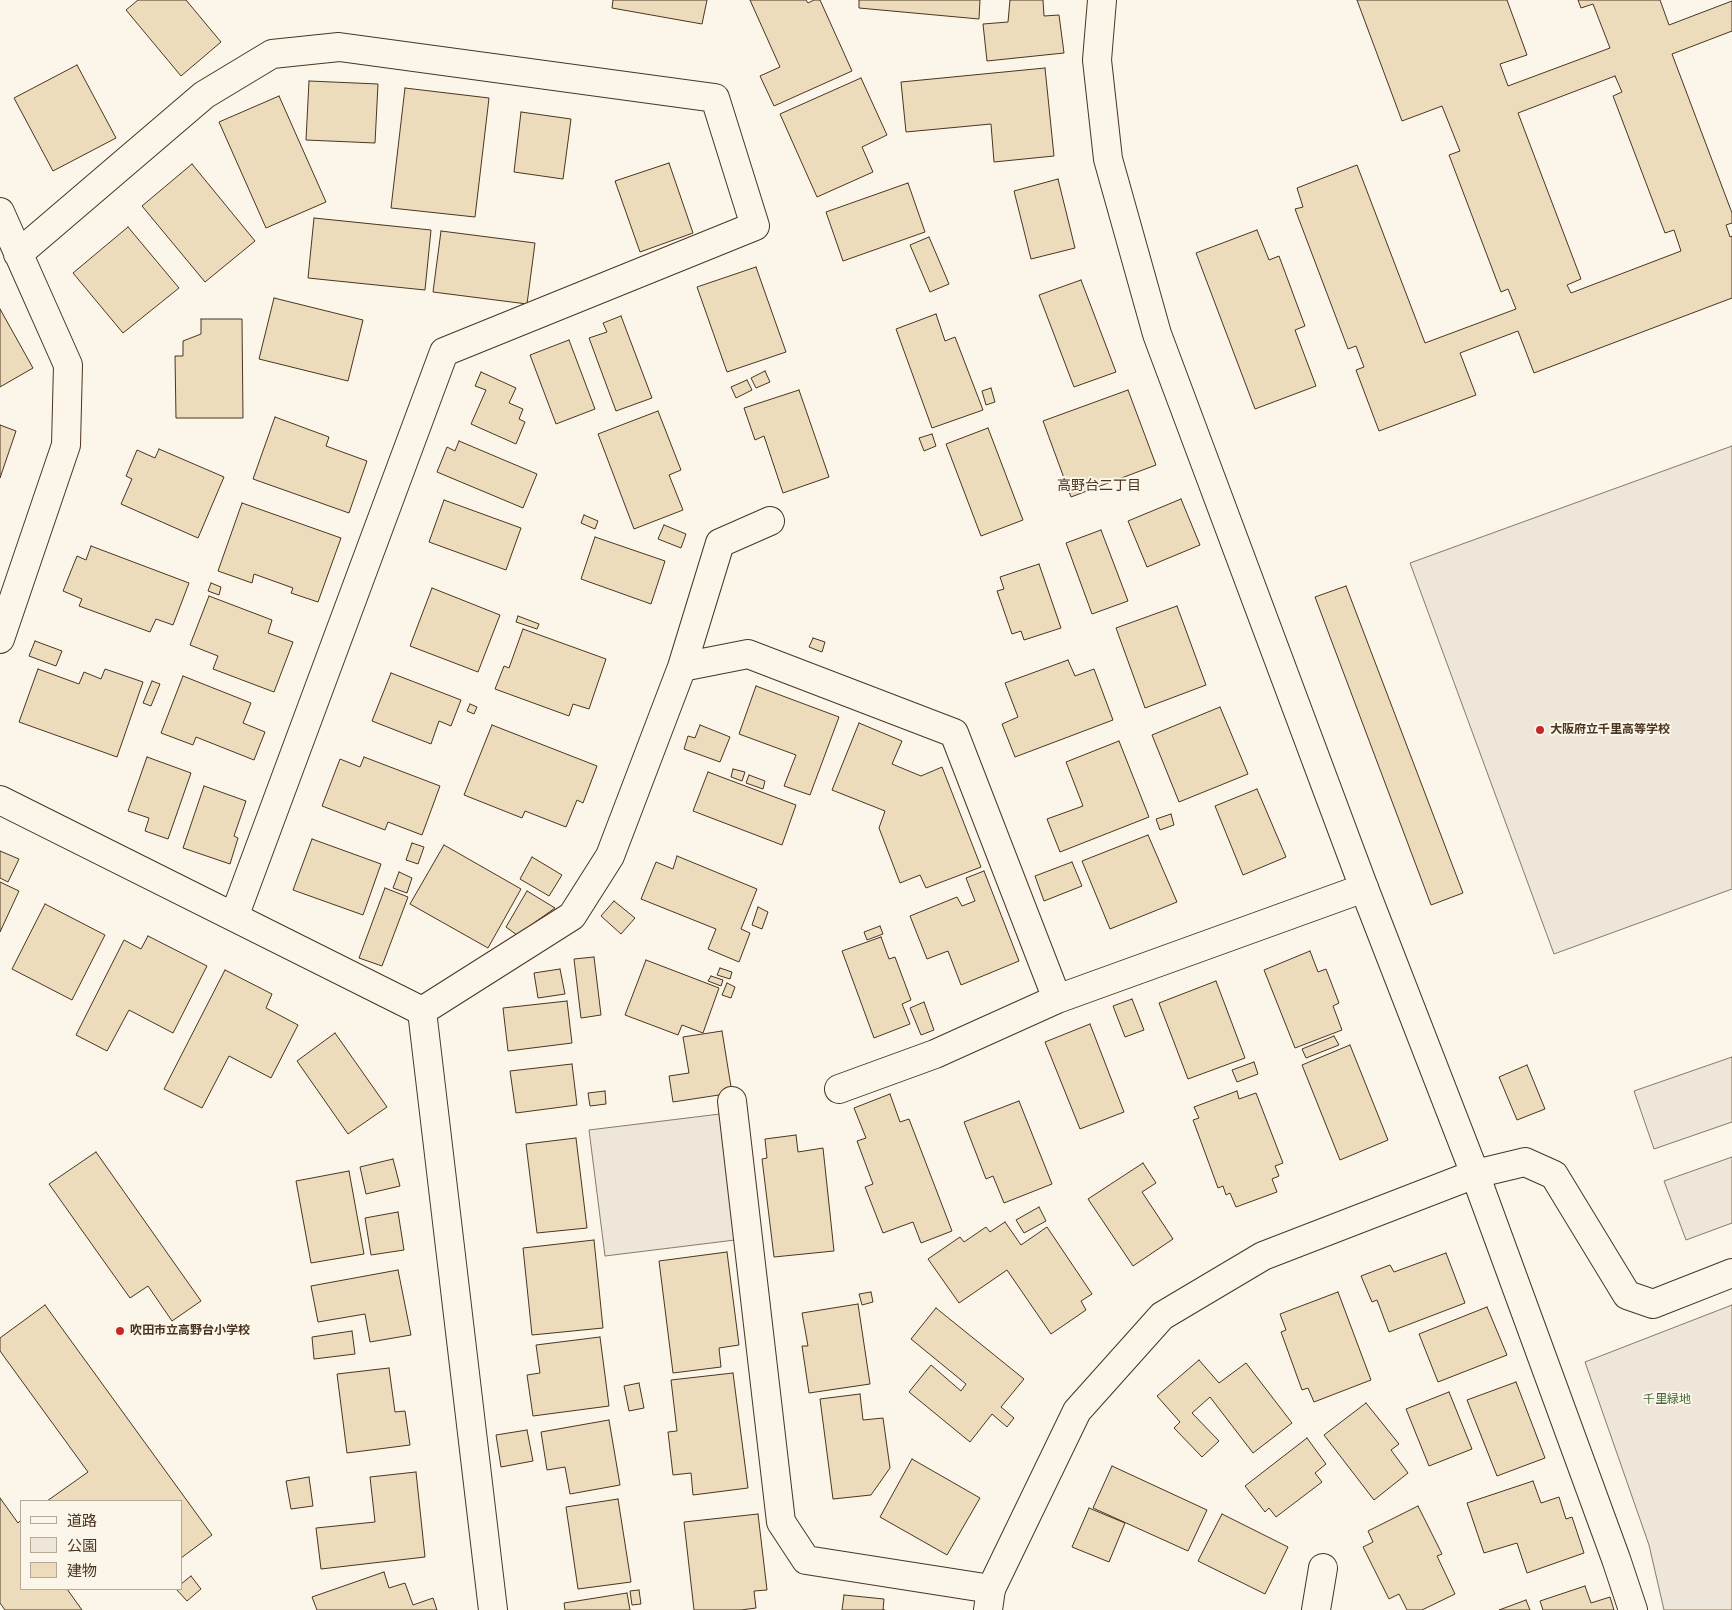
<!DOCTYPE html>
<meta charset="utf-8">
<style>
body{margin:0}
#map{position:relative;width:1732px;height:1610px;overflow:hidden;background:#fbf6e9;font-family:"IBM Plex Sans","Noto Sans JP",sans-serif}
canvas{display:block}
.legend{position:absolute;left:20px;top:1500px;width:162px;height:90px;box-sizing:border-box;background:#fbf6e9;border:1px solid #b4a999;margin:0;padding:6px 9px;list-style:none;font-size:15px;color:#4a3520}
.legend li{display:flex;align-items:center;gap:10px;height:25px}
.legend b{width:25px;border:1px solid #b4a999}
</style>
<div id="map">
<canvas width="1732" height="1610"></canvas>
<ul class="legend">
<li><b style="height:6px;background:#fbf6e9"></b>道路</li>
<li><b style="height:14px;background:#ede6d9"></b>公園</li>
<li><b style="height:14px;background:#ecdcbc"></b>建物</li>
</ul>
</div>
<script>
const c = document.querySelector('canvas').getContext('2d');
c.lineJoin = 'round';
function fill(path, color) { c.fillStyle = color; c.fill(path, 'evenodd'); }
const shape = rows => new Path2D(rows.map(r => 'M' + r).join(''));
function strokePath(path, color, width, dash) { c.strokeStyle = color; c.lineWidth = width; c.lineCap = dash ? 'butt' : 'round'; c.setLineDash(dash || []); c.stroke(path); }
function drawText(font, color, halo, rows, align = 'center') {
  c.font = font + ' "IBM Plex Sans","Noto Sans JP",sans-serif'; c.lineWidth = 4; c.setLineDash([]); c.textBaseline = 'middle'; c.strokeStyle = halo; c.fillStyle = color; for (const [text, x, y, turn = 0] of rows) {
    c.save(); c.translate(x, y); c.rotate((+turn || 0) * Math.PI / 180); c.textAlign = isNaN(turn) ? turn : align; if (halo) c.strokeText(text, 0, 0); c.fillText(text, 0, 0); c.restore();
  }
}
const green = shape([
 [1732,446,1732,889,1554,954,1410,563,1732,446],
 [1732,1057,1732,1122,1654,1149,1634,1091,1732,1057],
 [720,1114,735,1240,605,1256,589,1130,720,1114],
 [1732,1157,1732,1223,1686,1240,1664,1181,1732,1157],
 [1732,1305,1732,1610,1664,1610,1649,1545,1585,1362,1732,1305]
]);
fill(green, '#ede6d9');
strokePath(green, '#887966', 1);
const building = shape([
 [138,0,186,0,221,42,181,76,126,10,138,0],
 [613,0,707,0,702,24,612,8,613,0],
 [750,0,806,0,808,3,814,0,820,0,852,71,774,106,760,76,780,67,750,0],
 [859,0,980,0,979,19,859,8,859,0],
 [1010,0,1043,0,1044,16,1059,15,1064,53,987,61,983,24,1008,22,1010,0],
 [1357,0,1507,0,1527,55,1500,64,1508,86,1610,48,1593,4,1581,8,1578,0,1660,0,1669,25,1732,1,1732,31,1672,54,1732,213,1732,223,1726,225,1730,237,1732,236,1732,298,1534,373,1518,331,1460,353,1476,395,1379,431,1356,370,1364,367,1356,346,1348,349,1295,209,1303,207,1297,188,1357,165,1425,343,1516,309,1508,289,1501,292,1449,155,1460,151,1442,106,1402,121,1357,0],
 [1615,76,1622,92,1613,96,1665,233,1674,230,1681,251,1571,293,1567,285,1581,279,1518,113,1615,76],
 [77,65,116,138,53,171,14,98,77,65],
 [1045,68,1054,156,994,162,991,124,906,132,901,82,1045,68],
 [861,78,887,135,862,147,873,172,817,197,780,114,861,78],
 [309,81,378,84,375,143,306,140,309,81],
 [405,88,489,98,475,217,391,208,405,88],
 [279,96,326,202,266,228,219,122,279,96],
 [521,112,571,119,563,179,514,172,521,112],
 [669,163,693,233,640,252,615,181,669,163],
 [192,164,255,241,205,282,142,206,192,164],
 [1058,179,1075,248,1031,259,1014,191,1058,179],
 [908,183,925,232,843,261,826,212,908,183],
 [314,218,431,230,425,290,308,278,314,218],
 [128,227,179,288,123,333,73,273,128,227],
 [1257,230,1269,260,1279,256,1305,326,1295,330,1316,386,1255,409,1196,253,1257,230],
 [441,231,535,243,527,304,433,292,441,231],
 [929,237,949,284,930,292,910,245,929,237],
 [756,267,786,352,727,372,697,287,756,267],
 [1081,280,1116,372,1074,387,1039,295,1081,280],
 [274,298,363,320,348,381,259,359,274,298],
 [0,309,33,368,0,387,0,309],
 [936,314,945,341,955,337,983,410,932,428,896,329,936,314],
 [621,316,652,398,616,411,589,338,607,332,603,323,621,316],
 [201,319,242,319,243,418,176,418,175,356,183,356,183,341,201,334,201,319],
 [569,340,595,409,556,424,530,355,569,340],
 [765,371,770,382,756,388,751,378,765,371],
 [481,372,516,388,509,403,523,409,519,419,525,422,516,444,471,424,486,390,475,386,481,372],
 [747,380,752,390,736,398,731,387,747,380],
 [991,388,995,402,986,405,982,391,991,388],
 [799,390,829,477,783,493,764,436,755,440,744,408,799,390],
 [1128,390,1156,465,1071,497,1043,421,1128,390],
 [658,411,681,470,669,475,683,510,634,529,598,434,658,411],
 [275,417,329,437,326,446,367,461,349,513,253,479,275,417],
 [0,425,16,431,0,478,0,425],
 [988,428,1023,520,981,536,946,444,988,428],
 [932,434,936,446,924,451,919,438,932,434],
 [459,441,537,474,523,508,437,472,447,447,455,451,459,441],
 [159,449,224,477,198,538,121,504,132,479,126,476,137,450,155,458,159,449],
 [1181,499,1200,545,1147,567,1128,521,1181,499],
 [444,500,521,528,506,570,429,542,444,500],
 [242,503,341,538,318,602,291,593,293,588,254,574,252,583,218,571,242,503],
 [584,515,598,521,595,529,581,523,584,515],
 [664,525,686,534,681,548,658,539,664,525],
 [1101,530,1128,601,1092,614,1066,543,1101,530],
 [595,537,665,561,651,604,581,579,595,537],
 [91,546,189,583,173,625,156,619,150,632,79,606,82,599,63,591,77,556,86,560,91,546],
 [1039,564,1061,628,1024,640,1021,631,1012,634,997,591,1004,589,1000,577,1039,564],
 [211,583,221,587,219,595,208,591,211,583],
 [1346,586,1463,893,1431,905,1315,597,1346,586],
 [432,588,500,615,478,672,410,646,432,588],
 [209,596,272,620,268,633,293,642,274,692,213,669,218,656,190,645,209,596],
 [1177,606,1206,685,1145,708,1116,628,1177,606],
 [518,616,539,624,537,629,516,622,518,616],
 [523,629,606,659,589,709,573,704,569,716,495,689,504,666,509,668,523,629],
 [813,638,825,642,822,652,809,647,813,638],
 [35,641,62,651,56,666,29,656,35,641],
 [1068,660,1075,676,1094,669,1113,720,1015,757,1002,724,1018,717,1005,683,1068,660],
 [38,669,79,684,84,672,101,679,105,669,143,682,117,757,19,722,38,669],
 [391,673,461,700,451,726,439,721,431,744,372,721,391,673],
 [183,676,251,703,243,723,265,732,254,760,196,737,193,745,161,733,183,676],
 [152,681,160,684,151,706,143,703,152,681],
 [756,686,839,717,810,795,784,786,796,755,739,734,756,686],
 [470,704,477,707,474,714,467,711,470,704],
 [1220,707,1248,774,1179,802,1152,735,1220,707],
 [859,723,902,741,892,764,921,776,942,767,981,867,926,888,920,875,900,883,879,828,885,811,832,790,859,723],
 [492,725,597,766,583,803,577,800,566,827,525,811,522,818,464,795,492,725],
 [700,725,730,737,720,762,684,749,688,736,695,738,700,725],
 [1119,741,1149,817,1060,852,1047,819,1083,806,1066,762,1119,741],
 [147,757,191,773,168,839,145,831,149,818,128,811,147,757],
 [364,757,440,786,422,835,388,822,385,830,322,806,340,759,360,767,364,757],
 [733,769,745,772,742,781,731,777,733,769],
 [708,772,796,805,782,845,693,811,708,772],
 [749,775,765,781,763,789,746,783,749,775],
 [204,786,246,801,234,836,238,838,230,864,183,848,204,786],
 [1257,789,1286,857,1243,875,1215,806,1257,789],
 [1171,814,1174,825,1160,830,1156,819,1171,814],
 [1148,835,1177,902,1110,929,1082,861,1148,835],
 [312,839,381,864,363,915,293,890,312,839],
 [412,843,424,847,418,864,406,860,412,843],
 [444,845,521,889,488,948,410,904,444,845],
 [0,851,19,859,8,882,0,878,0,851],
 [677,856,757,889,741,929,750,933,739,962,708,949,716,929,641,899,656,862,673,869,677,856],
 [532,857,562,875,549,896,520,879,532,857],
 [1072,862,1082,886,1044,901,1035,876,1072,862],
 [984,871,1019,961,961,985,948,951,927,959,910,916,957,897,962,906,975,901,966,878,984,871],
 [399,872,412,878,407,893,393,888,399,872],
 [0,882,19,891,0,932,0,882],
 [385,888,408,897,382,966,359,958,385,888],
 [527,891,555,908,517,935,506,927,527,891],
 [614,901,635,918,621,934,601,916,614,901],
 [45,904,105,935,72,1000,12,969,45,904],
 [758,907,768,912,762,929,752,925,758,907],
 [880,926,883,934,867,940,864,932,880,926],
 [148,936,207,966,173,1033,129,1010,107,1051,76,1035,124,940,141,949,148,936],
 [881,937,889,959,895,957,911,1000,902,1004,910,1024,874,1038,842,951,881,937],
 [1310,951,1318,972,1326,969,1339,1003,1333,1006,1342,1030,1295,1048,1264,970,1310,951],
 [594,957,601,1015,581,1018,574,959,594,957],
 [646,960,719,988,703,1033,682,1025,678,1035,625,1015,646,960],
 [720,968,732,972,730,979,717,975,720,968],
 [560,969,565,994,538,998,534,973,560,969],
 [225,970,272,994,266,1008,298,1025,271,1078,229,1056,202,1108,164,1089,225,970],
 [711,976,723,980,721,986,708,981,711,976],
 [1216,981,1245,1058,1188,1079,1159,1003,1216,981],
 [727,983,735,987,731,998,722,995,727,983],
 [1132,999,1144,1030,1125,1037,1113,1006,1132,999],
 [567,1001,572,1043,508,1051,503,1008,567,1001],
 [924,1002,934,1030,921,1035,910,1008,924,1002],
 [1090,1024,1124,1112,1080,1129,1045,1042,1090,1024],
 [722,1031,732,1093,673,1102,669,1076,689,1073,683,1037,722,1031],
 [335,1033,387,1107,348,1134,297,1061,335,1033],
 [1334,1036,1339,1045,1306,1058,1302,1049,1334,1036],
 [1350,1045,1388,1140,1340,1160,1302,1065,1350,1045],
 [1254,1062,1258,1074,1237,1082,1232,1070,1254,1062],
 [572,1064,577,1105,516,1113,510,1071,572,1064],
 [1527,1065,1545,1109,1517,1120,1499,1077,1527,1065],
 [605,1091,606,1104,590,1106,588,1093,605,1091],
 [1237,1091,1239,1099,1256,1093,1283,1163,1275,1166,1279,1176,1272,1179,1277,1192,1236,1207,1230,1193,1226,1195,1223,1186,1218,1188,1193,1120,1199,1118,1194,1107,1237,1091],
 [890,1094,900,1122,909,1119,952,1231,921,1243,913,1222,883,1233,865,1187,873,1184,857,1141,866,1138,854,1108,890,1094],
 [1019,1101,1052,1184,1004,1203,993,1176,986,1179,964,1122,1019,1101],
 [796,1135,798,1152,823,1148,834,1251,774,1257,762,1159,767,1158,765,1139,796,1135],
 [576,1138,587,1228,537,1233,526,1144,576,1138],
 [96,1152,201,1301,172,1321,148,1286,130,1298,49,1184,96,1152],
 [393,1159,400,1186,366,1194,360,1167,393,1159],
 [1143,1163,1156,1183,1142,1192,1173,1239,1133,1266,1088,1199,1143,1163],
 [349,1171,364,1254,311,1263,296,1181,349,1171],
 [1039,1207,1046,1221,1024,1233,1016,1220,1039,1207],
 [398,1212,404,1250,371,1255,365,1218,398,1212],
 [1005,1222,1021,1245,1047,1227,1092,1294,1081,1301,1086,1310,1051,1334,1007,1270,959,1303,928,1259,960,1237,964,1242,986,1227,990,1232,1005,1222],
 [594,1240,603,1328,532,1335,523,1248,594,1240],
 [727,1252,739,1345,719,1348,721,1367,673,1373,659,1261,727,1252],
 [1446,1253,1465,1303,1389,1332,1377,1300,1372,1302,1361,1276,1390,1265,1394,1272,1446,1253],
 [398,1270,411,1335,370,1342,365,1314,318,1322,311,1286,398,1270],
 [871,1292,873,1302,862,1305,859,1294,871,1292],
 [1338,1292,1371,1380,1314,1402,1308,1388,1302,1390,1281,1332,1286,1330,1280,1314,1338,1292],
 [858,1304,870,1384,809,1393,802,1346,808,1346,802,1313,858,1304],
 [45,1305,212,1535,181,1558,181,1501,47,1501,88,1472,0,1351,0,1338,45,1305],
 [1487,1307,1507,1355,1438,1382,1419,1334,1487,1307],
 [936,1308,1024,1379,1001,1407,1014,1418,1007,1427,992,1414,970,1442,909,1392,931,1365,961,1391,966,1384,911,1339,936,1308],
 [352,1331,355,1354,314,1359,312,1337,352,1331],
 [600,1337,609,1406,533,1416,527,1375,540,1373,536,1345,600,1337],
 [1199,1360,1219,1383,1246,1363,1292,1423,1253,1453,1210,1397,1192,1413,1219,1441,1202,1457,1174,1428,1180,1422,1157,1396,1199,1360],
 [389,1368,395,1412,405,1411,410,1445,347,1453,337,1374,389,1368],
 [733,1373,748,1488,693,1495,691,1473,673,1475,668,1432,677,1431,671,1380,733,1373],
 [1516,1382,1545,1458,1497,1476,1467,1400,1516,1382],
 [639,1383,644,1408,629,1411,624,1386,639,1383],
 [1449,1392,1472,1449,1429,1466,1406,1409,1449,1392],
 [860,1394,863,1420,883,1418,890,1468,871,1495,833,1499,820,1399,860,1394],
 [1366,1403,1399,1444,1391,1450,1408,1473,1374,1500,1324,1435,1366,1403],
 [609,1420,620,1485,570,1494,565,1467,547,1470,541,1432,609,1420],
 [527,1430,533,1461,501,1467,496,1435,527,1430],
 [1307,1438,1326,1464,1315,1473,1322,1482,1276,1517,1269,1508,1265,1512,1245,1486,1307,1438],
 [912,1459,980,1498,947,1555,880,1517,912,1459],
 [1112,1466,1207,1510,1188,1551,1093,1508,1112,1466],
 [416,1472,425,1557,321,1569,316,1528,375,1522,370,1477,416,1472],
 [309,1477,313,1506,291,1509,286,1481,309,1477],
 [1533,1481,1541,1503,1559,1497,1566,1519,1572,1517,1584,1553,1527,1573,1517,1543,1484,1553,1467,1503,1533,1481],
 [0,1498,18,1523,21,1520,21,1589,67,1589,82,1610,5,1610,0,1603,0,1498],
 [618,1499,631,1582,578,1589,566,1507,618,1499],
 [1418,1506,1442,1554,1437,1556,1455,1594,1422,1610,1407,1610,1399,1594,1389,1599,1363,1547,1373,1542,1368,1531,1418,1506],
 [1089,1508,1125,1523,1109,1562,1072,1547,1089,1508],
 [758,1514,767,1590,754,1591,756,1608,741,1610,694,1610,684,1522,758,1514],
 [1222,1514,1288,1547,1265,1594,1198,1561,1222,1514],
 [384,1572,389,1588,405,1583,413,1605,433,1598,437,1610,317,1610,312,1597,384,1572],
 [191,1576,201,1589,187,1601,176,1589,181,1589,181,1584,191,1576],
 [1585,1586,1591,1603,1610,1597,1614,1610,1543,1610,1540,1601,1585,1586],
 [639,1590,641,1604,632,1605,630,1591,639,1590],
 [627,1593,630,1610,565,1610,564,1603,627,1593],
 [844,1595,884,1599,883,1610,885,1610,842,1610,844,1595],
 [1526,1600,1530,1610,1499,1610,1526,1600]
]);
fill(building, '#ecdcbc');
strokePath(building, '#4a3520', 1);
const minor = shape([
 [0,212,68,365,66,445,0,639],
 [18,254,204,95,272,54,339,47,715,98,755,226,444,352,234,917],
 [682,667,748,654,954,733,1057,999],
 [0,800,422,1011],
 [422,1011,572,916,610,856,682,667,720,543,770,521],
 [422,1011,493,1610],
 [839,1089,935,1054,1057,999,1364,888],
 [732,1101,781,1522,806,1560,991,1589],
 [1316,1610,1323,1568],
 [1633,1610,1616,1559,1475,1174,1525,1162,1554,1175,1627,1295,1653,1304,1732,1273]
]);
const tertiary = shape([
 [988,1610,991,1589,1077,1411,1162,1316,1263,1256,1475,1174,1364,888,1157,334,1108,159,1097,60,1102,0]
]);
strokePath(minor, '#4a3520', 30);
strokePath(tertiary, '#4a3520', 30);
strokePath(minor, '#fbf6e9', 28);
strokePath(tertiary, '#fbf6e9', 28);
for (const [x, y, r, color] of [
 [1540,730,5,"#c62828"],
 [120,1331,5,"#c62828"]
]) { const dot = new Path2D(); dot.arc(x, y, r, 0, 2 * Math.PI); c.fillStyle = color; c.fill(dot); strokePath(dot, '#fbf6e9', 2); }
drawText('bold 12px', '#4a3520', '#fbf6e9', [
 ["大阪府立千里高等学校",1550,730],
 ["吹田市立高野台小学校",130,1331]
], 'left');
drawText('12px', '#436837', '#fbf6e9', [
 ["千里緑地",1667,1400]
]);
drawText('14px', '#4a3520', '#fbf6e9', [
 ["高野台二丁目",1099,486]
]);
</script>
